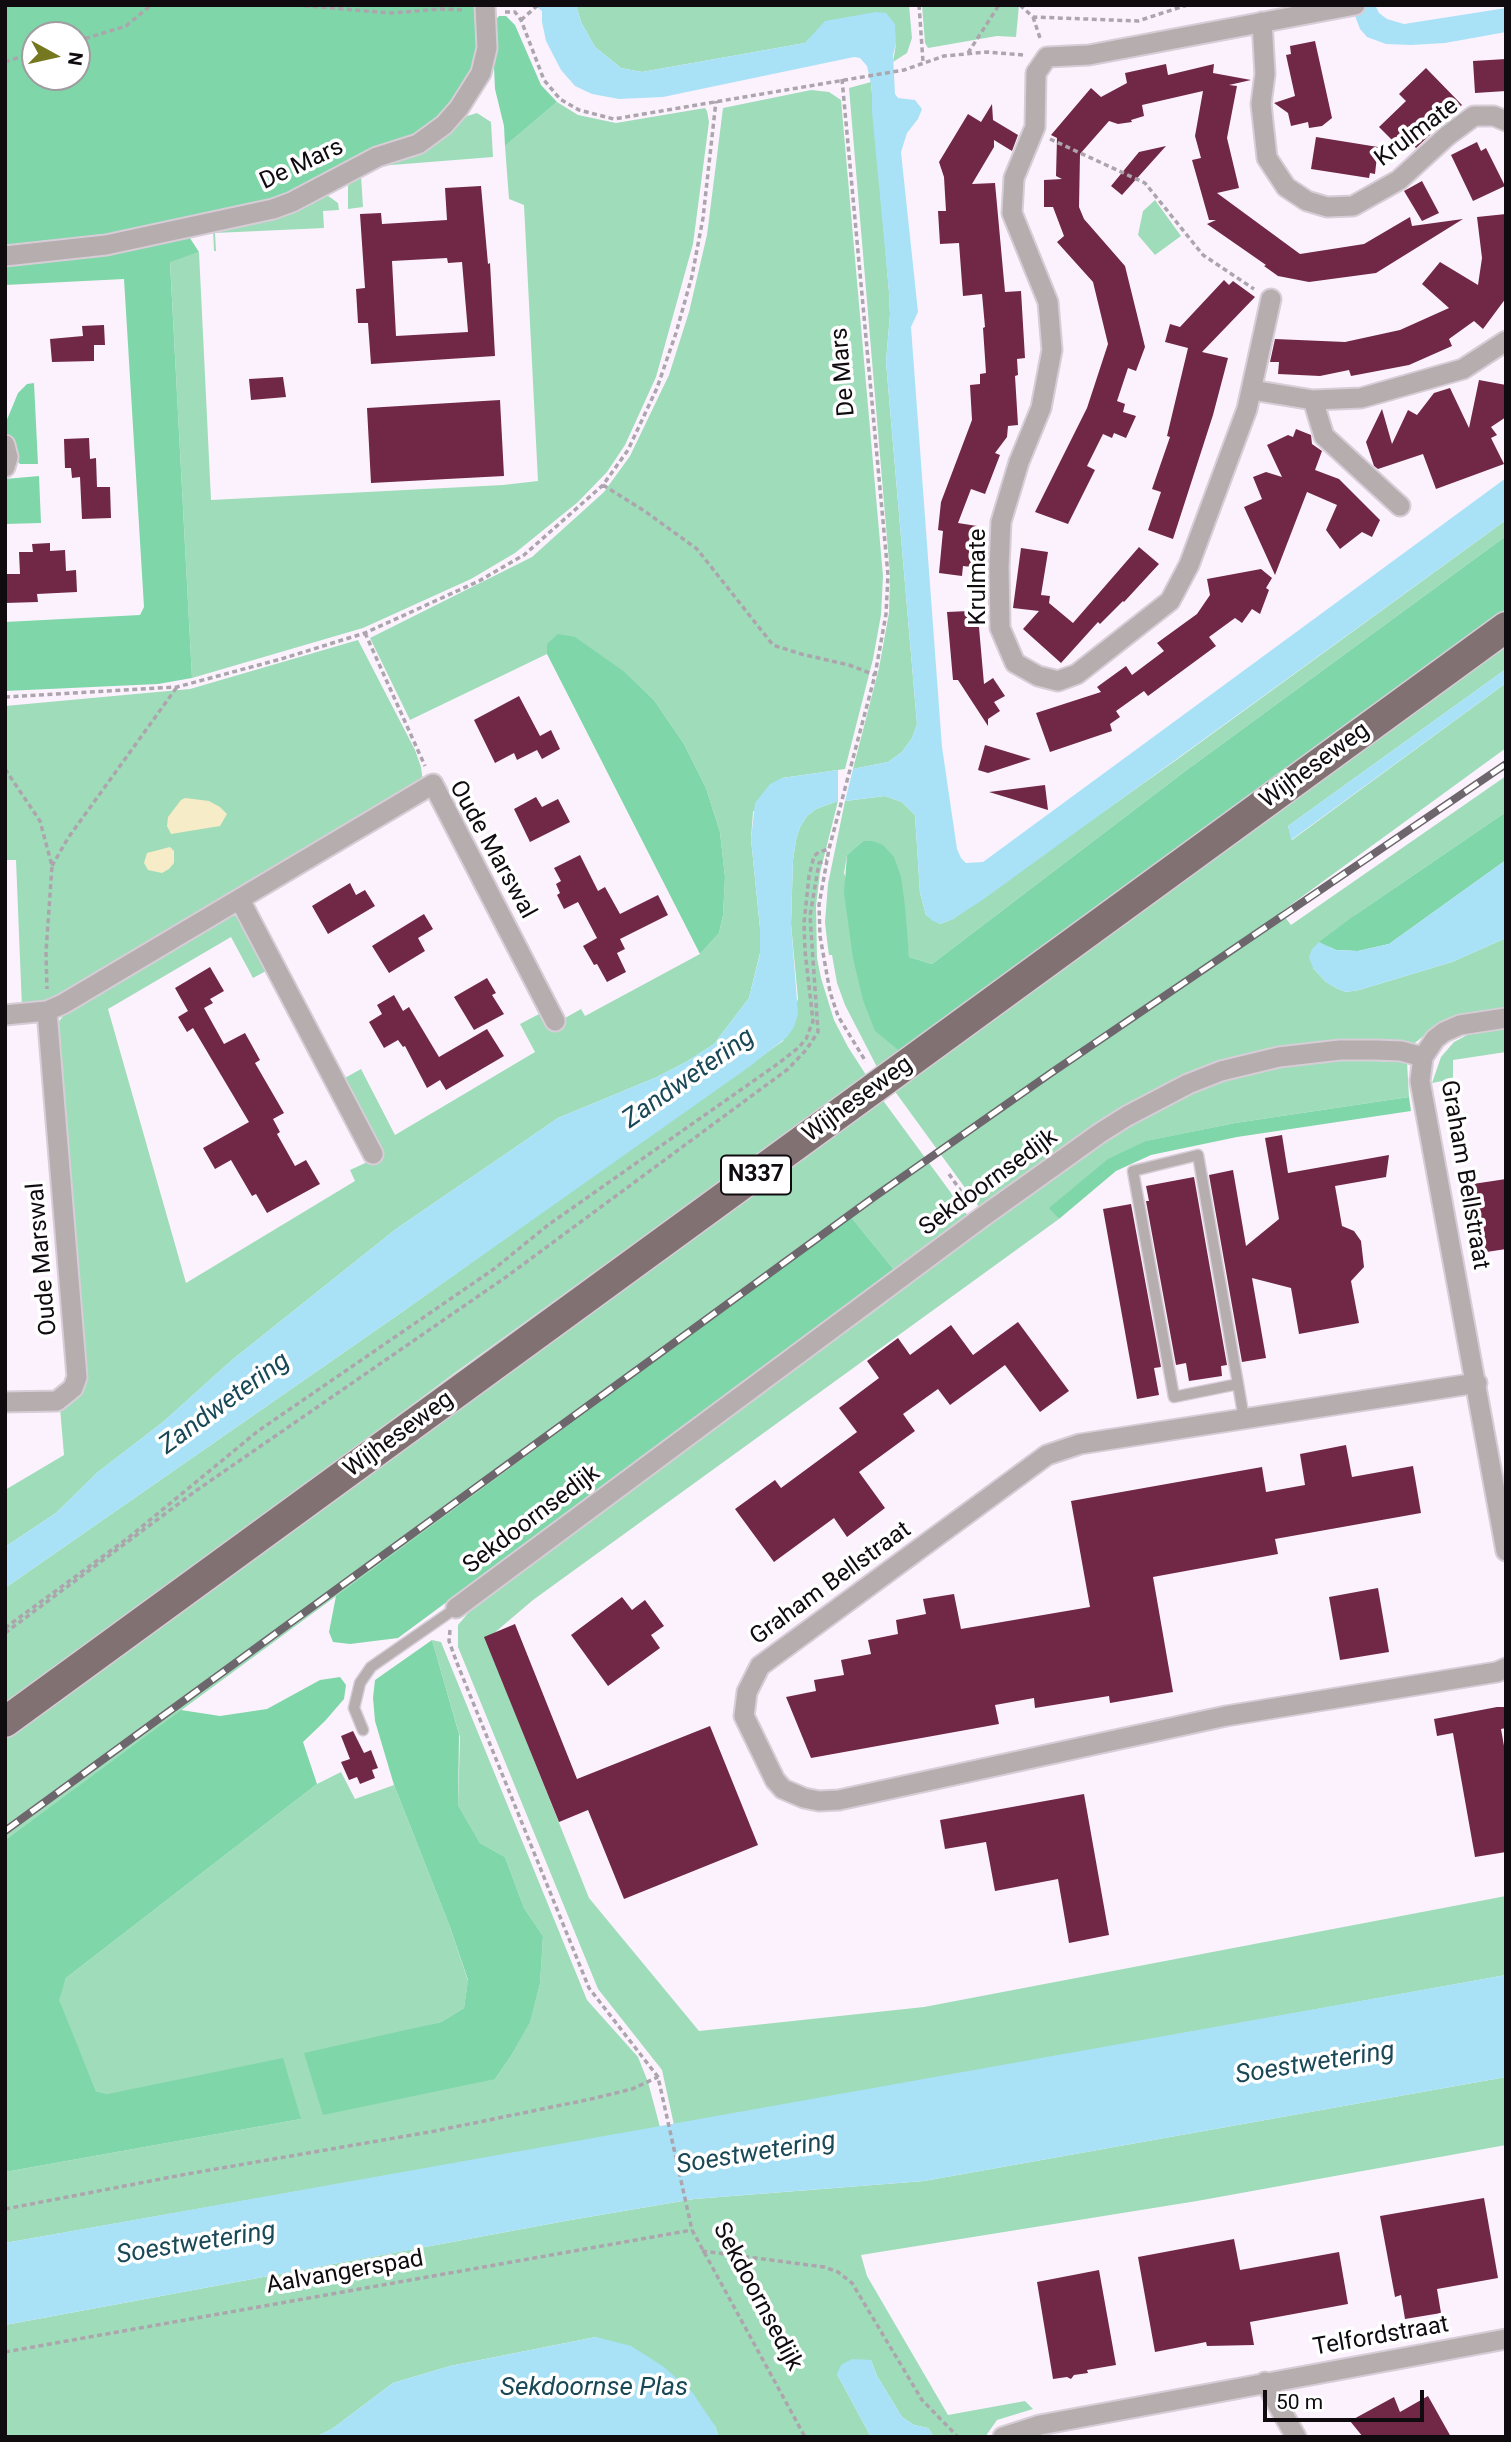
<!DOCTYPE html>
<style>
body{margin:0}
#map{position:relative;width:1511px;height:2442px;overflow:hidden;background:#fcf2fd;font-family:Roboto,sans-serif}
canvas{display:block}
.frame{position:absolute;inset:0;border:7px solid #0f0b0f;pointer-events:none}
.north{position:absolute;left:21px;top:21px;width:70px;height:70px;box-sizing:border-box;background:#fff;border:2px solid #9f9d9f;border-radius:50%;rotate:98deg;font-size:19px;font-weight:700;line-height:28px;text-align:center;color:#0f0b0f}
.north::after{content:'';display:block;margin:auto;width:24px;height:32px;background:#75781f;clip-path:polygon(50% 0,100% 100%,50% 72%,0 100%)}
.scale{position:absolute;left:1263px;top:2390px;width:161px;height:32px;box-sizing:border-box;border:4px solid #0f0b0f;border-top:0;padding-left:9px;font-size:21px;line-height:24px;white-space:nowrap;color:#0f0b0f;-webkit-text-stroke:5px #fff;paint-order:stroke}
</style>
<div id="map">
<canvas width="1511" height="2442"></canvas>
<div class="frame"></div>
<div class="north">N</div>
<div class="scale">50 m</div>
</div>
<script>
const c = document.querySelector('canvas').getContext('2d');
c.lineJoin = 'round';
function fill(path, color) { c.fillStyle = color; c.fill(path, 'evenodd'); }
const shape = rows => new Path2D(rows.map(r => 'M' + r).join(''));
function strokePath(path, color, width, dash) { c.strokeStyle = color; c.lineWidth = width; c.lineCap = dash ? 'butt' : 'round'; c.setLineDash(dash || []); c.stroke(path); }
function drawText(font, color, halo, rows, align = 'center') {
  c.font = font + ' Roboto,sans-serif'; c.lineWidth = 7; c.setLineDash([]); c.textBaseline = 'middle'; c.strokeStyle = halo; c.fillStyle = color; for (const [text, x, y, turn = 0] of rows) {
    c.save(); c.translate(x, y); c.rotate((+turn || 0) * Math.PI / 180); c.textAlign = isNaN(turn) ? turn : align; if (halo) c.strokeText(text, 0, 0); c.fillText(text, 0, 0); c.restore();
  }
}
fill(shape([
 [576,5,909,5,912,38,907,53,893,62,896,44,811,37,805,43,642,72,621,68,595,47,581,22],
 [922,5,1019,5,1016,37,997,36,928,48,925,43],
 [871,82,889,292,890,314,886,362,917,724,912,738,902,752,888,762,853,769,879,668,889,613,890,574,849,88],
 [811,90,829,92,841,100,883,576,881,615,873,659,845,769,782,778,753,812,751,839,760,928,760,953,749,998,714,1044,686,1062,657,1077,558,1118,396,1229,232,1360,163,1422,98,1472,56,1513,5,1547,5,1490,64,1455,60,1408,77,1399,84,1385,57,1024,67,1011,231,915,238,916,267,968,266,971,253,978,231,937,108,1009,186,1283,355,1181,350,1170,376,1158,381,1148,343,1079,361,1069,395,1135,535,1052,520,1024,543,1012,551,1026,581,1009,585,1016,700,954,719,933,723,915,725,877,720,832,706,788,684,744,654,700,626,673,547,644,547,654,410,720,370,638,532,557,604,492,630,456,669,375,689,312,707,235,723,108],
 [557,102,578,115,616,123,705,108,707,111,709,122,693,244,656,377,625,445,607,472,578,502,515,553,471,579,363,628,192,678,170,261,199,252,211,500,503,485,538,481,524,205,509,199,505,146],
 [477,113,491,122,493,157,379,166,361,176,363,207,348,209,348,186,351,180,464,117],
 [324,193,338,203,339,210,323,211,324,228,215,233,216,251,214,251,213,230],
 [1155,200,1181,236,1155,255,1138,235,1143,211],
 [1506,520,1506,536,1184,772,932,964,909,957,906,935,863,841,847,855,844,873,901,1052,878,1069,845,1005,837,983,832,955,829,955,827,940,825,922,828,884,845,801,885,796,902,802,915,815,920,893,926,915,940,924,953,919,1179,758],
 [1506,639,1506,669,1288,826,1292,840,1506,683,1506,748,1281,912,1291,925,1506,776,1506,812,1355,915,1313,968,1326,982,1338,989,1346,992,1359,990,1452,962,1506,938,1506,1008,1449,1019,1432,1029,1410,1047,1327,1047,1141,1105,979,1207,891,1086],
 [358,640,415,750,421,767,423,782,123,960,49,1001,22,1008,16,860,5,860,5,706,190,689],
 [838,801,820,873,816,906,817,958,821,978,834,1020,848,1047,868,1078,694,1200,456,1372,5,1708,5,1588,402,1312,783,1041,798,999,791,924,793,860,796,840,800,827,807,816,816,809],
 [1506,1029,1506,1052,1453,1060,1453,1079,1432,1083,1441,1057,1454,1042,1469,1034],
 [1334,1060,1407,1062,1409,1097,1235,1123,1147,1141,1050,1208,1059,1219,533,1600,486,1640,589,1898,699,2031,924,2007,1506,1896,1506,1975,674,2125,662,2070,598,1989,458,1647,458,1625,474,1606,525,1565,883,1305,989,1221,1138,1116,1222,1078,1278,1067],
 [879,1095,968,1216,895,1271,851,1217,5,1840,5,1736],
 [432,1640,441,1642,587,2000,638,2057,648,2082,660,2127,5,2243,5,2172,301,2119,108,2094,96,2091,58,2000,66,1978,317,1784,341,1772,355,1799,394,1785,450,1927,468,1981,464,2008,441,2022,380,2037,495,2079,511,2056,530,2021,540,1984,543,1936,524,1908,505,1857,480,1843,458,1805,460,1737],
 [1506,2077,1506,2145,1197,2201,861,2255,867,2276,948,2415,1025,2401,1033,2409,997,2420,985,2437,934,2437,928,2428,914,2425,902,2417,877,2376,871,2360,837,2374,871,2437,719,2437,715,2426,596,2337,450,2366,393,2383,332,2429,315,2437,5,2437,5,2325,565,2221,694,2199,924,2181]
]), '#9fdcba');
fill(shape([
 [5,5,480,5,482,29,471,77,434,127,293,195,84,240,5,249],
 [35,35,77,35,77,77,35,77],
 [499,16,506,16,515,25,541,85,557,102,505,146,504,126,495,89,492,24],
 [188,235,199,252,170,262,192,678,158,684,5,691,5,622,140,615,144,607,124,279,5,285,5,263],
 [34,383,38,464,20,464,16,460,13,444,5,433,6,422,18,393,27,384],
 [39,476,41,523,5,524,5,479],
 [1506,536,1506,611,901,1052,875,1031,863,1000,853,958,844,893,847,855,863,841,872,841,883,845,894,857,901,877,905,906,909,957,932,964,1184,772],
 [558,634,575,637,626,673,654,700,684,744,706,788,720,832,725,877,723,915,719,933,700,954,547,654,547,644],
 [1506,812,1506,860,1389,944,1358,951,1336,950,1319,942,1355,915],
 [1409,1097,1411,1111,1237,1137,1151,1155,1116,1171,1059,1219,1049,1208,1108,1159,1146,1141,1235,1123],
 [851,1217,895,1271,398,1638,350,1644,333,1642,329,1632,336,1596],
 [432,1640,459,1734,458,1805,480,1843,505,1857,524,1908,543,1936,540,1984,530,2022,511,2056,495,2079,323,2115,304,2053,441,2022,464,2008,468,1980,450,1927,394,1785,375,1721,373,1698,375,1680],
 [340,1677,346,1685,344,1699,325,1721,303,1742,317,1784,66,1978,59,2000,96,2091,108,2094,283,2058,301,2119,5,2172,5,1840,181,1710,220,1716,267,1709,320,1680]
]), '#7fd6a9');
fill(shape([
 [185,798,209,801,220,807,227,814,220,826,171,834,167,826,168,817,181,800],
 [170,847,174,851,174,863,169,869,162,873,148,870,144,863,147,853]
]), '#f6ecc7');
fill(shape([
 [534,5,576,5,581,22,595,47,621,68,642,72,805,43,825,21,876,12,886,13,895,24,896,44,893,55,895,94,898,98,915,100,922,109,918,119,907,133,901,152,918,312,911,327,942,747,957,849,961,858,966,863,983,862,1506,478,1506,520,981,901,953,919,940,924,933,921,926,915,920,893,915,815,902,802,885,796,845,801,853,769,888,762,902,752,912,738,917,724,886,362,890,314,889,292,872,111,872,89,867,66,860,58,854,57,663,97,619,99,592,94,575,86,561,70,546,41,542,22,542,11],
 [1351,5,1375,5,1379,13,1387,19,1404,24,1506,8,1506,32,1445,43,1411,45,1386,44,1367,37,1360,29],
 [1506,669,1506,683,1291,840,1288,826],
 [838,770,838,801,816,809,807,816,800,827,796,840,793,860,791,923,798,1014,794,1027,787,1037,749,1067,402,1312,5,1588,5,1547,56,1513,98,1472,163,1422,232,1360,396,1229,558,1118,657,1077,686,1062,714,1044,749,998,760,954,760,928,751,839,755,803,770,784,782,778],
 [1506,860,1506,938,1452,962,1359,990,1346,992,1338,989,1326,982,1313,968,1309,957,1312,949,1319,942,1336,950,1358,951,1389,944],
 [1506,1975,1506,2077,924,2181,694,2199,565,2221,5,2325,5,2243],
 [596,2337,631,2346,664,2367,692,2392,715,2426,719,2437,315,2437,332,2429,393,2383,450,2366],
 [852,2359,871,2360,877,2376,902,2417,914,2425,928,2428,934,2437,871,2437,837,2374,841,2365]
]), '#a9e2f6');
fill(shape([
 [1315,41,1332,118,1322,126,1309,128,1308,122,1291,126,1288,113,1274,103,1295,96,1286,55,1291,54,1290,46],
 [1506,59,1506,91,1475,93,1473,61],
 [1166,64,1168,75,1214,64,1213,73,1251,80,1229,85,1237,86,1227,138,1239,188,1217,193,1300,254,1364,244,1410,217,1412,226,1463,219,1376,273,1309,282,1278,276,1264,266,1266,265,1207,224,1216,220,1209,220,1192,160,1201,158,1195,136,1203,91,1142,105,1144,116,1131,120,1132,122,1118,124,1109,121,1080,154,1079,207,1084,219,1125,266,1145,347,1136,371,1128,368,1117,401,1125,404,1123,412,1136,416,1126,438,1114,433,1112,438,1103,434,1087,466,1095,470,1068,524,1035,512,1087,408,1108,344,1093,282,1057,242,1064,236,1053,207,1044,207,1044,180,1062,179,1056,176,1057,138,1051,135,1091,88,1101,97,1127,83,1125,73],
 [1426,68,1462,105,1416,148,1406,138,1398,146,1379,127,1406,101,1399,94],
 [992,104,993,120,1018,135,1012,151,994,140,994,147,972,184,995,183,1005,292,1021,291,1025,358,1017,359,1018,375,1015,376,1018,425,1008,426,1007,437,995,453,1000,455,985,494,971,489,958,523,977,526,972,567,963,566,962,576,939,573,943,531,938,530,941,502,972,420,970,385,980,384,980,374,986,373,983,328,985,327,982,294,963,296,959,243,940,244,938,211,946,211,944,177,939,162,968,114,981,122],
 [1316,137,1378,147,1375,174,1370,173,1369,178,1311,169],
 [1477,142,1481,151,1486,148,1505,186,1473,201,1451,155],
 [1166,146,1122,195,1111,186,1139,152],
 [1422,181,1439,213,1422,221,1404,191],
 [481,186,488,264,490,263,495,356,371,364,368,323,358,323,356,289,365,288,360,214,381,213,382,224,447,220,445,188],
 [447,258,448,263,462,262,468,332,396,336,392,261],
 [1506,214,1506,298,1483,329,1474,321,1449,339,1452,346,1409,365,1351,376,1349,370,1320,376,1278,374,1279,362,1270,362,1275,339,1345,342,1400,330,1449,308,1422,284,1440,262,1478,285,1482,258,1477,217],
 [1224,280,1229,285,1233,281,1255,297,1202,352,1228,358,1213,415,1173,539,1148,530,1161,492,1152,489,1170,437,1167,436,1188,348,1165,342,1170,324,1180,327],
 [104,325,105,345,94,345,94,361,52,362,50,339,83,336,82,326],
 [283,377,286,397,251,400,249,379],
 [1479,380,1506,385,1506,417,1491,427,1497,435,1491,438,1504,464,1436,489,1423,454,1378,469,1374,466,1366,442,1382,409,1392,444,1408,410,1417,415,1434,393,1450,388,1469,428],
 [500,400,504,476,371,483,367,408],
 [1296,429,1311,435,1312,444,1322,451,1315,470,1339,479,1380,520,1372,537,1362,532,1340,549,1326,530,1337,505,1307,492,1275,575,1244,507,1262,499,1253,477,1266,472,1282,477,1267,445,1288,435,1293,437],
 [89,438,90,459,96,458,97,487,110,487,111,518,82,519,80,477,72,478,71,468,65,468,64,439],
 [50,543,50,551,65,550,66,571,76,570,77,592,37,594,38,602,5,603,5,574,20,574,19,552,33,552,32,544],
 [1139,547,1159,564,1124,602,1123,601,1100,624,1098,622,1061,663,1023,629,1039,611,1013,608,1021,548,1048,552,1041,595,1050,596,1049,603,1073,623],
 [1261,569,1272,578,1266,588,1269,590,1260,614,1252,609,1242,623,1235,618,1209,637,1216,646,1148,696,1144,691,1116,711,1120,717,1110,724,1112,731,1050,752,1036,713,1101,692,1097,687,1126,666,1132,675,1164,651,1157,643,1197,614,1210,595,1207,579],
 [969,611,969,617,978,616,984,684,993,678,1005,696,994,702,1000,711,988,719,988,726,958,680,953,680,947,612],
 [519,696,540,736,551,730,560,749,542,759,537,750,517,760,514,753,495,763,474,720],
 [985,745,1031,759,988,773,978,770],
 [1045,785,1048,810,989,792],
 [536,797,542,807,558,799,570,822,530,842,514,809],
 [580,855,598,891,605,887,620,914,658,895,668,915,620,939,625,949,617,953,626,972,607,982,597,964,594,965,583,946,597,938,578,902,564,909,557,895,560,893,556,884,561,881,554,868],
 [350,883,356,895,365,890,375,906,328,934,312,906],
 [424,914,433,929,418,938,425,951,389,973,372,946],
 [210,967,224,991,210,999,213,1003,204,1008,224,1044,245,1033,260,1060,255,1063,284,1113,273,1119,280,1132,277,1134,295,1166,306,1160,320,1184,267,1213,256,1194,252,1196,231,1160,215,1169,203,1148,249,1122,193,1028,187,1032,178,1017,188,1011,175,988],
 [487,978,496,993,492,995,504,1014,474,1030,454,997],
 [394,995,403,1011,409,1007,439,1057,487,1029,504,1056,446,1090,440,1080,427,1088,405,1046,403,1047,398,1040,384,1048,369,1022,382,1014,377,1005],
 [1282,1135,1288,1173,1389,1155,1386,1177,1335,1186,1342,1226,1354,1231,1361,1241,1364,1267,1351,1281,1359,1323,1299,1334,1291,1288,1252,1278,1266,1358,1242,1362,1209,1175,1233,1170,1246,1246,1279,1219,1265,1138],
 [1194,1177,1227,1365,1221,1366,1222,1376,1189,1381,1186,1363,1176,1365,1146,1201,1149,1201,1146,1186],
 [1506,1179,1506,1249,1480,1253,1471,1205,1476,1204,1473,1184],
 [1131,1204,1161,1367,1154,1368,1159,1395,1137,1399,1103,1209],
 [1018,1322,1069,1391,1040,1412,1005,1365,950,1405,938,1389,903,1414,915,1431,859,1472,885,1508,847,1537,834,1518,774,1562,735,1509,775,1480,781,1488,857,1432,839,1408,879,1378,867,1361,898,1338,910,1355,951,1325,973,1355],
 [1346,1445,1352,1477,1413,1466,1421,1513,1275,1539,1278,1554,1153,1577,1173,1692,1110,1703,1109,1696,1035,1708,1034,1698,995,1705,999,1724,811,1758,786,1697,816,1691,814,1680,844,1675,841,1660,871,1654,868,1640,898,1634,896,1620,926,1614,923,1599,954,1594,961,1629,1090,1607,1071,1501,1262,1467,1266,1492,1305,1485,1300,1454],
 [1378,1588,1389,1652,1340,1660,1329,1597],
 [622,1597,632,1610,645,1600,664,1626,651,1635,660,1648,608,1686,571,1635],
 [515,1624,577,1779,710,1726,758,1845,624,1899,588,1810,559,1822,484,1637],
 [1497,1707,1506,1707,1506,1728,1501,1729,1506,1757,1506,1852,1475,1857,1453,1733,1437,1736,1434,1719],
 [353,1731,364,1753,371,1750,378,1768,372,1770,375,1778,360,1784,357,1777,349,1780,341,1762,350,1759,341,1736],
 [1084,1794,1109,1935,1069,1943,1058,1879,995,1891,986,1842,945,1849,940,1820],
 [1484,2198,1498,2278,1437,2289,1441,2313,1405,2319,1401,2295,1395,2297,1380,2216],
 [1234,2239,1240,2270,1339,2252,1348,2304,1250,2322,1254,2345,1207,2346,1206,2342,1155,2352,1138,2257],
 [1099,2270,1116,2365,1087,2370,1088,2373,1074,2375,1071,2379,1067,2377,1053,2379,1037,2282],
 [1428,2396,1451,2437,1363,2437,1350,2421,1394,2397,1400,2412]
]), '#702846');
const service = shape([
 [1238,1384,1174,1397,1133,1171,1198,1155,1238,1384,1244,1419],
 [363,1730,354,1708,360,1683,371,1667,456,1608]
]);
const minor = shape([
 [1262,22,1265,74,1261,104,1267,158,1286,187,1307,201,1327,207,1353,206,1399,180,1447,136,1474,116,1494,116,1506,121],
 [5,256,106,245,273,209,292,202,377,157,418,144,444,125,459,108,481,73,487,48,485,5],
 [1271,299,1247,409,1189,565,1170,601,1077,674,1058,681,1038,676,1015,663,1000,628,999,567,1001,522,1019,462,1041,408,1052,350,1048,302,1012,213,1014,178,1035,127,1036,73,1047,57,1089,55,1355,5],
 [1252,390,1313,400,1361,398,1463,369,1506,341],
 [1313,400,1324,436,1400,506],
 [5,445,8,457,5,467],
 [240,900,373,1154],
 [5,1015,47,1011,63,1004,433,784,555,1021],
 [1506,1018,1460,1025,1444,1032,1435,1039,1423,1057,1420,1081,1506,1551],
 [1477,1383,1080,1444,1047,1455,760,1666,747,1692,744,1716,775,1780,783,1789,804,1798,819,1801,839,1800,1226,1716,1497,1672,1506,1668],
 [5,1402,57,1401,73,1388,77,1377,47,1011],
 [456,1608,981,1218,1100,1133,1127,1116,1188,1084,1221,1071,1279,1057,1340,1050,1376,1050,1401,1051,1423,1057],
 [1265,2382,1296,2437],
 [1003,2437,1040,2425,1506,2339]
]);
const primary = shape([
 [5,1722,1506,627]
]);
strokePath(service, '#d6cdd7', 13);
strokePath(minor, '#d6cdd7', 23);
strokePath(primary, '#d6cdd7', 33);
strokePath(shape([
 [296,5,391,13,441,9,465,10],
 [919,5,923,62],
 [1020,5,1033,17,1138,21,1187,5],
 [505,12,515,12,521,20,544,80,560,99,579,110,614,119,904,70,944,56,987,52,1023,55],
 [1033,17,1040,38],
 [521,20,538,5],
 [77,41,126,26,151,5],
 [968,53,999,5],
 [5,62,35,52],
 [842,79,888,575,886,614,875,675,829,849,819,905,820,936,830,992,838,1016,866,1062],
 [1050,139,1145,183,1203,255,1254,289],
 [603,485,646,512,697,549,773,645,801,654,849,665,875,675],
 [365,633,425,766],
 [5,697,177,687,281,659,365,633,479,581,524,555,603,485,628,450,657,388,676,333,692,276,703,218,716,101],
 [5,769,40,821,52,866,46,952,47,989],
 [52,866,68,838,177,687],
 [949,1174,969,1203],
 [5,1628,128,1538,258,1431,494,1269,548,1225,779,1063,798,1048,806,1039,813,1021,805,951,804,923,809,876,814,856,819,852,829,849],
 [450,1630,449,1641,457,1663,589,1988,658,2077,692,2230,805,2437],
 [5,1633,197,1490,506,1277,788,1069,806,1050,818,1032,810,916,819,863,827,860],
 [5,2209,187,2174,435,2131,591,2099,632,2089,658,2077],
 [702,2251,824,2267,838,2272,852,2283,922,2400,958,2437],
 [5,2352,692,2230]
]), '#ada5ad', 3.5, [5, 3.5]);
strokePath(service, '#b6adae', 10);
strokePath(minor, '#b6adae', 19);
strokePath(primary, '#817173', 30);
const rail = shape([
 [5,1831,874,1197,1051,1073,1506,764]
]);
strokePath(rail, '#6d666d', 8);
strokePath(rail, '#fff', 5, [16]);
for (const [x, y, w] of [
 [756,1175,70]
]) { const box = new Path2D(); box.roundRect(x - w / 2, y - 19.5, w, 39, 5); c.fillStyle = '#fff'; c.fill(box); strokePath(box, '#0f0b0f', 2); }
drawText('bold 23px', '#0f0b0f', null, [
 ["N337",756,1175]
]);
drawText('24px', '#0f0b0f', '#fff', [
 ["Krulmate",1417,133,-37],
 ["De Mars",302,165,-25],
 ["De Mars",844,372,-95],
 ["Krulmate",979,577,-90],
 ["Wijheseweg",1315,766,-36],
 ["Oude Marswal",492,850,61],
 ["Wijheseweg",858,1100,-36],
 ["Graham Bellstraat",1464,1175,80],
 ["Sekdoornsedijk",989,1183,-36],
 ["Oude Marswal",43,1259,-95],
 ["Wijheseweg",399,1435,-36],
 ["Sekdoornsedijk",532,1520,-37],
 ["Graham Bellstraat",831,1584,-36],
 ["Aalvangerspad",345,2273,-10],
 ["Sekdoornsedijk",757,2297,62],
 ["Telfordstraat",1381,2337,-10]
]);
drawText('italic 26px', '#194856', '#fff', [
 ["Zandwetering",689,1079,-35],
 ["Zandwetering",225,1404,-36],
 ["Soestwetering",1315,2064,-9],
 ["Soestwetering",756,2154,-9],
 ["Soestwetering",196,2244,-9],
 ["Sekdoornse Plas",594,2388]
]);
</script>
